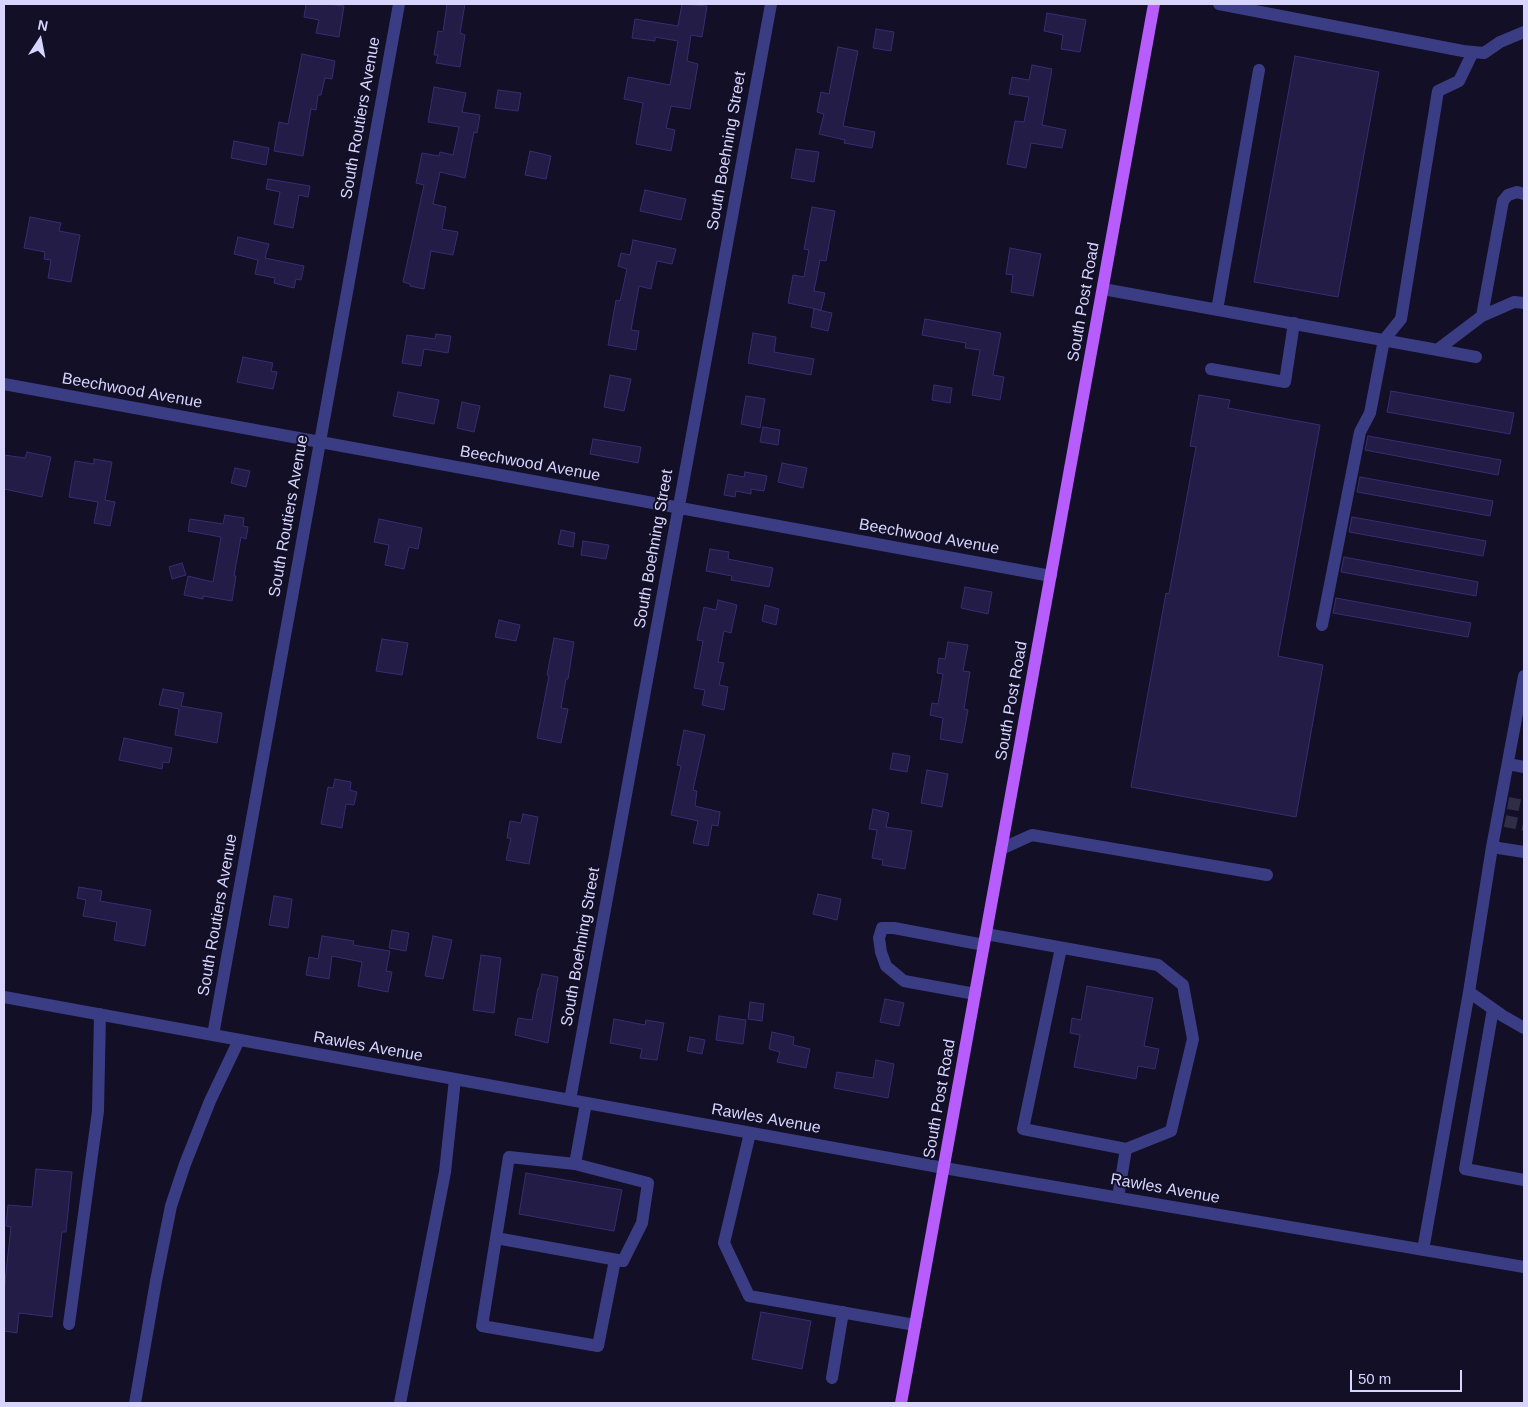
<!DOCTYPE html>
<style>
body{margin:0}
#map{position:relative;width:1528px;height:1407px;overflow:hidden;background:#120f26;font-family:Arial,sans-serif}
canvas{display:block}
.frame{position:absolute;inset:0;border:5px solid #d7d5fe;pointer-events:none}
.north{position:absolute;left:15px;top:15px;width:50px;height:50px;-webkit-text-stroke:4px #120f26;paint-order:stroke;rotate:11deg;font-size:14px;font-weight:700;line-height:20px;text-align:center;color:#d7d5fe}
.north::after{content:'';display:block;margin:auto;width:18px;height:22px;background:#d7d5fe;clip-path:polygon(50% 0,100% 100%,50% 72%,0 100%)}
.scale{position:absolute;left:1350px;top:1370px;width:112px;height:22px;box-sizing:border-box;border:2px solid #d7d5fe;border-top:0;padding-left:6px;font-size:15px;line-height:18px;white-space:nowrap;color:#d7d5fe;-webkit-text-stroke:4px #120f26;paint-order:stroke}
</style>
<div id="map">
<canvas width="1528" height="1407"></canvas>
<div class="frame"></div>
<div class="north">N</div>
<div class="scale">50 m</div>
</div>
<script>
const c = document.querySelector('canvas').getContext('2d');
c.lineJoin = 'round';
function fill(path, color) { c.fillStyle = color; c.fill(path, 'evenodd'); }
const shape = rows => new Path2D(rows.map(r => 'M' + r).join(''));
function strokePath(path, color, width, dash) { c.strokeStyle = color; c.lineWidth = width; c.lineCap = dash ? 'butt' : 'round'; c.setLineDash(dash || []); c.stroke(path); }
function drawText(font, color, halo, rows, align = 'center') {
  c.font = font + ' Arial,sans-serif'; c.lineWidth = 4; c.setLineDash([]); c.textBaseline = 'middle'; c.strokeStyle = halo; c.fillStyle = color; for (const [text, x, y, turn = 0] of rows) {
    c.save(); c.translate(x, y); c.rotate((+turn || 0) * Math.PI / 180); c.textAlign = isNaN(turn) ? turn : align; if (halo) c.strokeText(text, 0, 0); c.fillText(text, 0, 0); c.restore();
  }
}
const building = shape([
 [306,4,327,4,344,6,339,37,316,33,319,20,304,17,306,4],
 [447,4,465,4,460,33,465,35,460,67,436,63,438,55,434,55,438,31,443,32,447,4],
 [682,4,707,6,702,37,691,35,687,61,698,64,690,109,671,106,666,128,675,130,671,151,636,144,643,103,624,99,628,77,670,85,678,41,655,37,655,41,632,38,635,19,678,26,682,4],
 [1047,13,1086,20,1080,52,1061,49,1063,35,1044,31,1047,13],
 [876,29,894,32,891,51,873,48,876,29],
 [838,47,858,51,843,126,875,132,872,148,844,143,845,140,819,134,824,114,817,112,821,92,829,94,838,47],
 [302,54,335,61,332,79,325,78,321,95,318,95,316,110,311,109,303,156,274,151,279,122,288,124,302,54],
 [1295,56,1379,72,1338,297,1254,282,1295,56],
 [1032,65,1052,69,1042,125,1066,130,1062,148,1031,143,1026,168,1007,164,1015,121,1024,122,1029,97,1009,94,1012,77,1029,80,1032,65],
 [434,87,466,93,462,112,480,115,477,133,474,132,465,178,440,172,433,204,446,207,442,229,458,232,453,255,431,251,424,289,410,286,410,284,403,282,424,185,416,183,422,153,439,156,440,152,453,155,459,127,428,122,434,87],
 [498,90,521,93,518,111,495,108,498,90],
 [234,141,269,148,266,165,231,158,234,141],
 [796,149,819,152,814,182,791,178,796,149],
 [530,151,551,156,546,179,525,175,530,151],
 [268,179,310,186,308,197,299,195,293,228,274,224,280,192,266,189,268,179],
 [645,190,686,199,681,220,640,211,645,190],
 [812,207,835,211,826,261,820,260,814,291,825,293,821,310,788,303,793,275,804,277,809,250,804,249,812,207],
 [30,217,61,223,59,231,80,235,71,282,48,278,51,260,44,259,45,252,24,248,30,217],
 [238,237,269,244,265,258,304,266,301,280,296,279,294,288,274,283,275,278,255,274,258,260,234,254,238,237],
 [633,240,676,249,672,264,657,261,651,289,639,286,631,330,639,331,636,350,608,345,616,300,620,301,627,269,618,266,621,253,630,255,633,240],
 [1010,248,1041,254,1033,296,1011,292,1013,275,1006,274,1010,248],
 [814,309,832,313,828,331,811,327,814,309],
 [925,319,1001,333,993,375,1004,377,1000,400,972,395,980,350,965,348,966,343,922,335,925,319],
 [753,333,776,337,774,352,814,359,811,375,748,363,753,333],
 [436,334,451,336,448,353,424,349,421,366,402,363,407,335,435,339,436,334],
 [243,357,273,363,271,371,277,372,273,389,237,382,243,357],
 [610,375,631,379,624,411,604,407,610,375],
 [934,385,952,388,950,403,932,400,934,385],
 [1391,391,1514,413,1510,434,1387,412,1391,391],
 [398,392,439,400,434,424,393,416,398,392],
 [1199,395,1230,400,1228,408,1320,425,1278,656,1323,665,1296,817,1131,787,1166,593,1169,594,1196,447,1190,446,1199,395],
 [746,396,765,399,760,428,741,424,746,396],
 [462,402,480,406,474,432,457,428,462,402],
 [763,427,780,430,778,445,760,442,763,427],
 [1368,436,1501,460,1498,475,1365,450,1368,436],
 [593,439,641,447,638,463,590,454,593,439],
 [27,452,51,457,42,497,4,489,4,455,25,458,27,452],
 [94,459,112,462,105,500,115,502,110,526,94,523,98,502,69,497,75,461,94,464,94,459],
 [782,463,807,468,803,488,778,482,782,463],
 [235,468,250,471,246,487,231,483,235,468],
 [745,472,767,476,764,491,751,489,751,494,736,491,735,497,724,495,728,474,744,477,745,472],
 [1360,477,1493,501,1490,516,1357,492,1360,477],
 [225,515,244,518,243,526,248,527,246,539,241,537,234,576,236,576,232,601,203,596,203,599,184,595,188,576,213,582,221,537,188,531,190,519,223,524,225,515],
 [1352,517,1486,541,1483,556,1349,532,1352,517],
 [379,519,422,528,418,549,409,547,404,569,385,565,389,545,374,542,379,519],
 [561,530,575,533,573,547,558,544,561,530],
 [583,541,609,545,606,559,581,555,583,541],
 [710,549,729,552,728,559,773,568,769,587,731,580,732,576,706,571,710,549],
 [1344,557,1478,582,1476,596,1341,572,1344,557],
 [182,563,186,575,172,579,169,567,182,563],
 [965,587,992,592,988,614,961,608,965,587],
 [1336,598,1471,623,1468,637,1333,613,1336,598],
 [718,600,737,605,731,633,724,631,718,662,724,663,719,685,728,687,724,710,702,705,705,690,694,688,703,641,697,640,704,607,716,610,718,600],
 [765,605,779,609,776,625,762,621,765,605],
 [499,620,520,625,516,641,495,637,499,620],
 [554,638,574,642,568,679,566,679,561,708,568,709,561,743,537,738,549,676,547,675,554,638],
 [382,639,408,643,402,675,376,671,382,639],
 [948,642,968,645,963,671,970,672,964,709,968,710,962,743,940,739,943,718,930,715,932,703,938,704,943,674,937,673,939,658,945,659,948,642],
 [163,689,184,693,181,706,222,713,217,743,175,735,179,709,159,705,163,689],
 [684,730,705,735,693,790,697,791,695,806,720,812,718,826,712,825,708,846,693,843,698,821,671,815,681,766,677,765,684,730],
 [124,738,172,748,169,763,163,762,162,769,119,760,124,738],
 [893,753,910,756,907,772,890,769,893,753],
 [927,770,948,774,942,807,921,803,927,770],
 [335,779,351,782,350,790,357,792,354,805,346,804,342,828,321,824,328,787,333,788,335,779],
 [873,809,889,813,886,827,912,831,905,869,882,865,883,860,872,858,877,830,869,829,873,809],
 [523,814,538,817,529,864,506,860,511,838,507,838,510,821,521,823,523,814],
 [79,887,102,891,100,901,151,910,145,946,114,940,117,922,83,916,86,900,77,898,79,887],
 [818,894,841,899,837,920,813,914,818,894],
 [274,896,292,899,288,928,269,925,274,896],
 [392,930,409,933,406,951,389,948,392,930],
 [322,936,354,941,353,945,390,951,386,971,392,972,388,992,358,986,362,962,332,956,329,979,306,975,309,957,318,959,322,936],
 [433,936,452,940,443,979,425,976,433,936],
 [481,955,501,958,494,1013,473,1010,481,955],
 [542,974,558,977,548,1043,515,1035,518,1018,532,1020,538,988,539,988,542,974],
 [1087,986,1153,998,1144,1046,1159,1049,1155,1069,1138,1066,1136,1079,1074,1067,1080,1035,1070,1033,1072,1018,1081,1020,1087,986],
 [885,999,904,1003,899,1026,880,1022,885,999],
 [750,1002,764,1004,762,1021,748,1019,750,1002],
 [719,1016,746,1020,743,1044,716,1040,719,1016],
 [614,1019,645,1025,646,1020,664,1023,657,1060,640,1058,642,1049,610,1043,614,1019],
 [772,1032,794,1037,793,1045,810,1049,806,1068,777,1062,780,1052,769,1049,772,1032],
 [690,1037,705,1040,702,1054,687,1051,690,1037],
 [876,1060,894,1064,888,1098,834,1088,837,1072,873,1078,876,1060],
 [36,1169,72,1172,66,1232,62,1232,52,1317,19,1313,17,1333,4,1331,4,1291,11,1227,6,1226,8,1205,32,1207,36,1169],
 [526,1173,622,1190,614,1231,519,1214,526,1173],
 [761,1312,811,1321,802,1369,752,1359,761,1312]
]);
fill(building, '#221c46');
strokePath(building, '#372e72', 1);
strokePath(shape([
 [1508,803,1524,806],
 [1505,821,1524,825]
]), '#302d46', 12, [12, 6]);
strokePath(shape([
 [1219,4,1463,51,1484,53,1500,42,1524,32],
 [1103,289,1476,357],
 [1217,310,1259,70],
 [1482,316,1503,201,1508,195,1517,192,1524,194],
 [1437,350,1482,316,1514,302,1524,303],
 [1211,369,1285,382,1294,323],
 [4,384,1051,576],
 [1322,625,1360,432,1370,413,1384,340,1401,319,1438,91,1459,81,1473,52],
 [1508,764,1524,767],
 [1492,847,1524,852],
 [1001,849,1032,835,1267,875],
 [986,934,1158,965,1183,985,1193,1039,1171,1131,1126,1149],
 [1061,948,1023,1129,1126,1149,1118,1197],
 [1469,992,1503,1016,1524,1028],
 [975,994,904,981,886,966,881,952,879,938,882,928,894,928,984,945],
 [4,997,944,1168,1524,1267],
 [1493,1009,1465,1169,1524,1180],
 [213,1035,399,4],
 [570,1100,771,4],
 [750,1133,724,1243,749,1296,915,1325],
 [575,1164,648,1183,642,1223,623,1261,496,1238,509,1157,575,1164,586,1103],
 [496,1238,482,1326,598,1346,615,1260],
 [1423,1250,1469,992,1492,847,1524,676],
 [69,1324,98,1111,100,1014],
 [832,1378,843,1312],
 [135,1403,156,1281,171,1206,185,1164,210,1101,239,1040],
 [400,1403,445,1172,455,1079]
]), '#3b3d84', 12);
strokePath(shape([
 [901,1403,1154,4]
]), '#b75dfd', 12);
drawText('16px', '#d7d5fe', '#120f26', [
 ["South Routiers Avenue",361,118,-80],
 ["South Boehning Street",727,151,-80],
 ["South Post Road",1084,302,-80],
 ["Beechwood Avenue",132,391,10],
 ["Beechwood Avenue",530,464,10],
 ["South Routiers Avenue",289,516,-80],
 ["Beechwood Avenue",929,537,10],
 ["South Boehning Street",654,549,-80],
 ["South Post Road",1012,701,-80],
 ["South Routiers Avenue",218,915,-80],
 ["South Boehning Street",581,947,-80],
 ["Rawles Avenue",368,1047,10],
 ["South Post Road",940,1099,-80],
 ["Rawles Avenue",766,1119,10],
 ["Rawles Avenue",1165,1189,10]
]);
</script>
